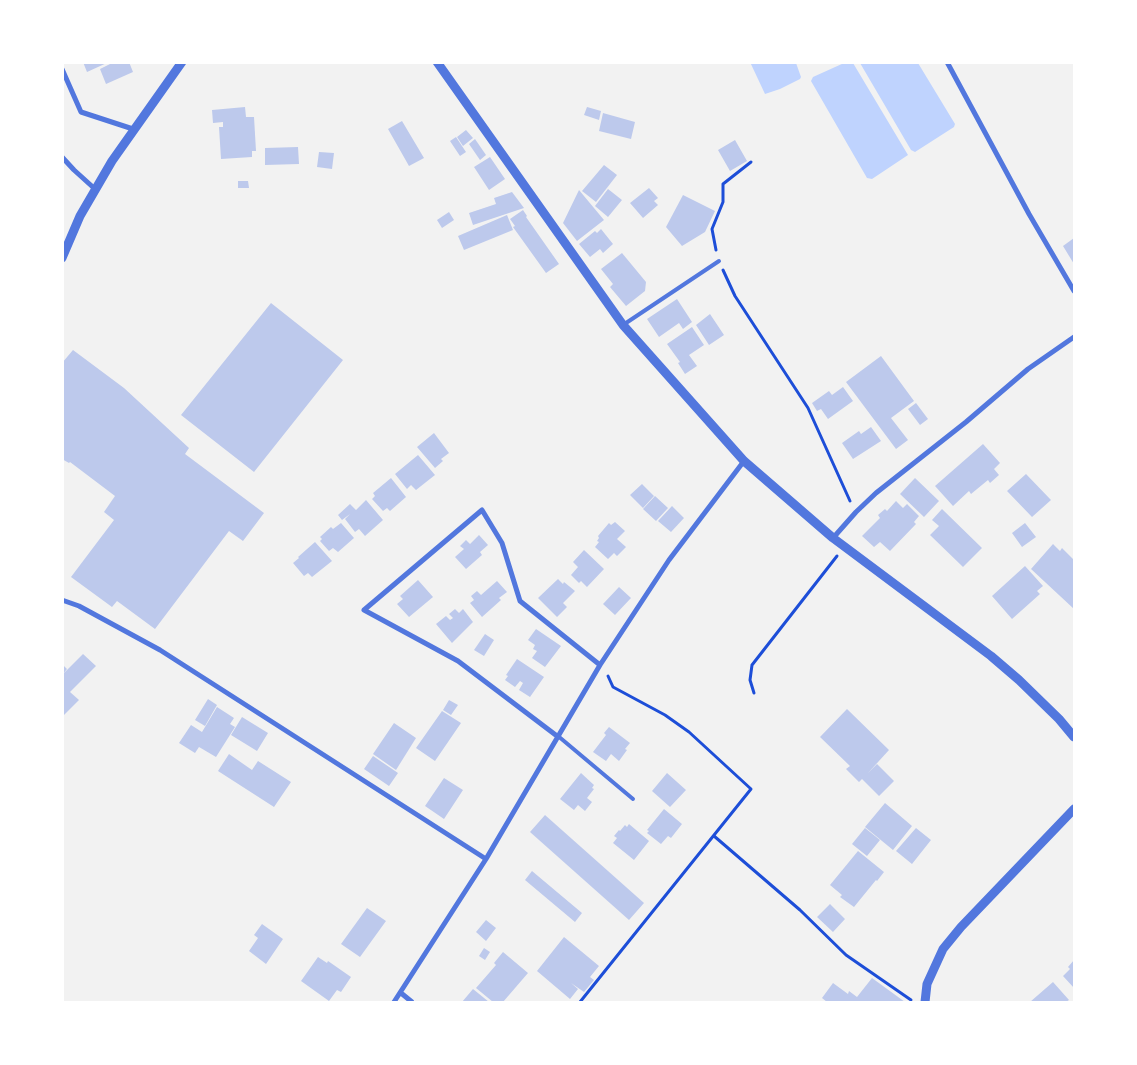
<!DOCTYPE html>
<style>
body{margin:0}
#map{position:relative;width:1137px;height:1065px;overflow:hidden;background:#f2f2f2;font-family:"Golos Text",sans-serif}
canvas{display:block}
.frame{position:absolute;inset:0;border:64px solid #fff;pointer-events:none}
</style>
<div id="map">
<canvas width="1137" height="1065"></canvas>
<div class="frame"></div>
</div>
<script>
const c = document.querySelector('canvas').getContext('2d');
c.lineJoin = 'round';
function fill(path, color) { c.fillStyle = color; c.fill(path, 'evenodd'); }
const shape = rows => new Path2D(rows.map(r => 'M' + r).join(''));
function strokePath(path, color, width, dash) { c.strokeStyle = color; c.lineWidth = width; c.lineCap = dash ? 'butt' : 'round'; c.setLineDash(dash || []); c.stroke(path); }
fill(shape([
 [750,62,796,63,801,77,800,79,780,89,765,94],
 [844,63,853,63,908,155,872,179,867,178,811,81,813,77],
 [860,63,918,63,955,124,954,127,915,152,911,150]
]), '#bfd3fe');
fill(shape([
 [83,62,109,62,87,72],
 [114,62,129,62,133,72,106,84,100,69],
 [245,107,246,117,254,117,256,151,252,151,252,157,221,159,219,127,223,127,223,122,213,123,212,110],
 [587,107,601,111,599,120,584,115],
 [603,113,635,122,631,139,599,131],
 [402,121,424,158,409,166,388,129],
 [466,130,473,138,463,146,457,137],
 [456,137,466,152,460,156,450,141],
 [475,139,486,155,480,160,469,144],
 [735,140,747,161,730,171,718,150],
 [298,147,299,164,265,165,265,148],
 [319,152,334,153,332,169,317,167],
 [490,157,505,179,489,190,474,167],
 [604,165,617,175,596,202,582,191],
 [238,181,248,181,249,188,238,188],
 [649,188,658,198,654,201,658,205,643,218,630,203],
 [608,189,622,200,608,217,595,206],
 [579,190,604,220,577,241,563,223],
 [512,192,524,208,473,225,469,213,496,204,494,198],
 [683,195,715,211,705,232,682,246,666,227],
 [523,210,527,216,526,217,559,264,546,273,513,227,515,226,510,219],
 [449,212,454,220,442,228,437,220],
 [507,215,513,230,464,250,458,236],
 [601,229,613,244,603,253,600,249,590,257,579,244,595,231,597,233],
 [1074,238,1074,264,1063,246],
 [622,253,646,282,645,291,626,306,610,287,613,284,601,269],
 [677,299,692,322,683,329,679,323,659,337,647,319],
 [271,303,343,360,254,472,181,415],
 [710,314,724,335,709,345,696,325],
 [692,327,704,345,689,355,697,366,685,374,678,363,680,362,667,344],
 [73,350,124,388,189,448,185,454,264,513,243,541,229,531,155,629,117,601,112,607,71,577,114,520,104,512,115,496,70,462,69,463,62,459,62,363],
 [881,356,914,401,891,418,908,440,896,449,846,382],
 [843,387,853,401,828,419,821,409,817,411,812,403,829,391,832,395],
 [916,403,928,419,920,425,908,409],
 [871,427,881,441,853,459,842,443,859,431,861,434],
 [434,433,449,453,441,459,443,461,435,468,417,447],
 [983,444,1000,463,994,469,999,475,990,483,988,480,971,494,969,491,953,506,935,486],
 [418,455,435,475,416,490,411,485,407,489,395,474],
 [1026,474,1051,500,1032,517,1007,491],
 [391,478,406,497,390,511,387,508,383,511,372,499,375,496,373,493],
 [915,478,939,501,924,517,900,494],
 [642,484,654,496,643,508,630,495],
 [655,496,668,508,656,521,643,509],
 [366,500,383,520,365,536,359,529,355,532,345,519,350,514,342,520,338,515,350,504,356,510],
 [896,501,903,508,907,504,919,516,914,522,916,524,890,551,880,542,874,547,862,536,880,518,878,515,885,509,887,511],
 [672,506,684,518,671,532,658,521],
 [942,509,982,548,963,567,930,535,939,526,932,520],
 [615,522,625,531,617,539,626,547,617,556,614,553,608,559,595,547,599,542,597,541,599,538,598,536,609,523,611,525],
 [341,523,354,538,338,552,333,548,329,551,320,541,322,539,320,537,331,527,333,529],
 [1025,523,1036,537,1022,547,1012,533],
 [479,535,488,545,480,552,482,555,466,569,455,557,464,549,460,546,466,540,470,544],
 [315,542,332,561,312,577,308,573,304,576,293,563,299,558,298,557],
 [1053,544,1060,551,1062,548,1074,560,1074,609,1031,569],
 [584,550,604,569,587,587,581,581,579,583,571,575,578,567,573,562],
 [1025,566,1043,586,1037,591,1040,594,1012,619,992,596],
 [558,579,563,584,564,582,575,591,563,603,567,607,557,617,538,598],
 [418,580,433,597,409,617,397,604,403,599,400,596],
 [497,581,507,592,499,598,501,600,482,617,470,603,474,600,471,596,477,591,481,595],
 [619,587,631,598,615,615,603,604],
 [455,609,459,613,463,609,473,622,452,643,436,624,446,616,450,620,453,618,449,614],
 [536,629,561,646,545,667,532,658,537,651,533,649,535,645,528,640],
 [485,634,494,640,484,656,474,650],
 [83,654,96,666,70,692,79,700,62,717,62,664,67,669,63,674],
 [517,659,544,677,530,697,519,690,523,683,520,681,515,687,505,680,508,676,506,675],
 [208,699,217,705,205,726,195,720],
 [449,700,458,705,451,715,443,710],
 [217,707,234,718,230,724,235,727,216,757,199,747,195,753,179,743,191,725,202,732],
 [847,709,889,750,868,773,877,764,894,781,879,796,862,779,859,782,846,769,850,766,820,737],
 [442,711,461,723,435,761,416,748],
 [242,717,268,733,257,751,231,735],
 [394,723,416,738,396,770,373,754],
 [609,727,630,743,625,749,627,750,619,761,611,754,606,761,593,752,606,735,604,733],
 [229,754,252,770,258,761,291,782,274,807,218,771],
 [373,756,398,773,389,786,364,769],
 [581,773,594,785,592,788,594,789,587,798,592,802,585,811,578,805,574,810,560,799],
 [667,773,686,790,670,807,652,791],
 [444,778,463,790,444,819,425,806],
 [885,803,912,826,893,850,865,827],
 [664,809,682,824,671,838,668,836,661,844,647,833,649,831,647,830],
 [545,815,644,903,629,920,530,832],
 [629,824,649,841,634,860,613,843,617,838,614,836,619,830,620,831,625,825,627,827],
 [865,828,880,840,867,856,852,844],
 [916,828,931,840,912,864,896,851],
 [858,851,884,872,877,881,876,880,854,907,840,897,842,895,830,885],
 [532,871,582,913,575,922,525,880],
 [830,904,845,919,833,932,817,917],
 [367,908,386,921,360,957,341,944],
 [486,920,496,928,486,941,476,932],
 [262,924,283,939,266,964,249,951,258,938,254,935],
 [564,937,599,966,590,977,594,980,584,992,571,983,578,989,570,999,537,971],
 [484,948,490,952,485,960,479,956],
 [503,952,528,973,503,1002,493,1002,476,988,496,965,494,963],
 [318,957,327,963,328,961,351,977,341,992,337,990,329,1001,301,981],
 [1074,960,1074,988,1063,976,1070,969,1068,967],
 [872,978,905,1002,827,1002,822,998,833,983,848,994,849,991,857,997],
 [1053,982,1069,1000,1066,1002,1030,1002],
 [473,989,489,1002,462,1002]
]), '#bdc9ec');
strokePath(shape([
 [716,250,712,229,723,202,723,184,751,162],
 [723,270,735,296,808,408,850,501],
 [754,693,750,680,752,665,837,556],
 [714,836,800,910,846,955,911,1000],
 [580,1002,751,789,689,732,665,715,613,687,608,676]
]), '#1d4ed8', 3);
strokePath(shape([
 [623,325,719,261],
 [558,736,633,799]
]), '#5277de', 4);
strokePath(shape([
 [947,62,1029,214,1074,291],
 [62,69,81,112,133,129],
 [62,157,74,170,95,189],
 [833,538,856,512,876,493,966,422,1028,369,1074,337],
 [62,600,79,606,160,650,486,859],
 [557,736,458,661,364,610,482,510,502,543,520,601,600,665],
 [401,993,412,1002],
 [394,1002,486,859,600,665,669,560,744,461]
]), '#5277de', 5);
strokePath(shape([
 [437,62,623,325,744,461,833,538,991,656,1019,680,1059,719,1074,737],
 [62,258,80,216,112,161,182,62],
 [925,1002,927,984,943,949,961,927,1074,809]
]), '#5277de', 9);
</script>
